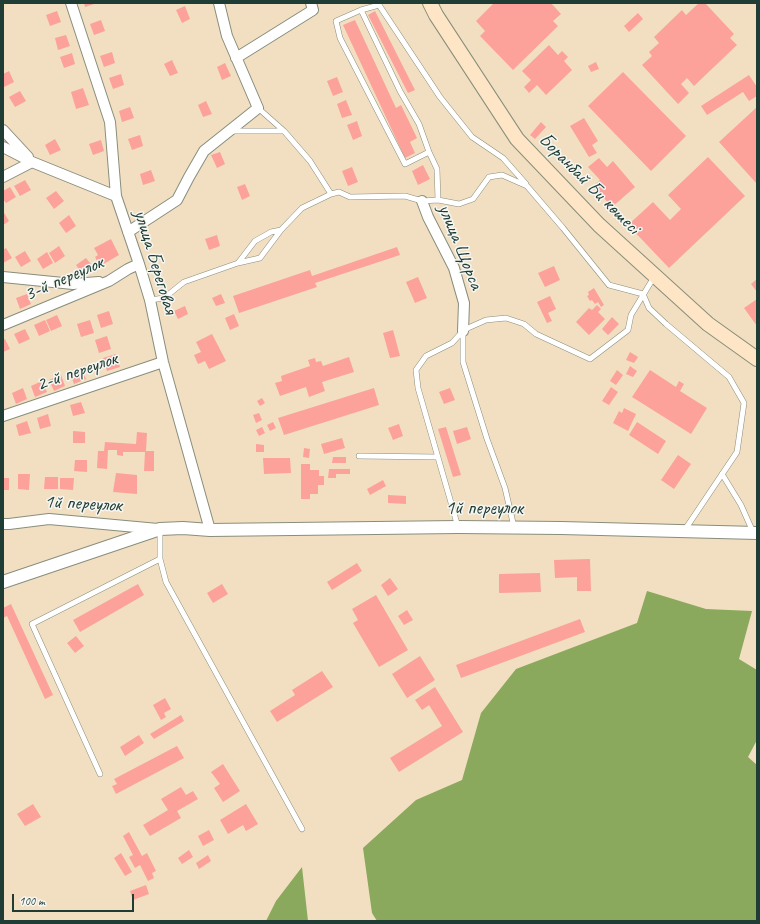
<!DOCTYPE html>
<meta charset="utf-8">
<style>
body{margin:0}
#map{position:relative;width:760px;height:924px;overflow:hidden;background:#f2dfc2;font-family:Caveat,sans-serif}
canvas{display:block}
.frame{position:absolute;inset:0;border:4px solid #1f3d34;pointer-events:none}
.scale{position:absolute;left:12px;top:894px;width:122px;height:18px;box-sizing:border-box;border:2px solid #1f3d34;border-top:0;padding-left:5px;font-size:12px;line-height:14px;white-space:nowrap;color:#1f3d34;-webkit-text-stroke:3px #f6f6f2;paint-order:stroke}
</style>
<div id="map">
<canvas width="760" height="924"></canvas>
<div class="frame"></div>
<div class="scale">100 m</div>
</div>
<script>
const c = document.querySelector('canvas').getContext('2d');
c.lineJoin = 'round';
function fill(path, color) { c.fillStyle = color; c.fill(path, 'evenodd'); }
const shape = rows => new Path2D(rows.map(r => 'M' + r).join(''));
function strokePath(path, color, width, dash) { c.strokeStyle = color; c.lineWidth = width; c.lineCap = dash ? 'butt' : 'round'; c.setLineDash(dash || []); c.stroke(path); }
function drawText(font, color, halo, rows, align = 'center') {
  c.font = font + ' Caveat,sans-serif'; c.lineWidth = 3; c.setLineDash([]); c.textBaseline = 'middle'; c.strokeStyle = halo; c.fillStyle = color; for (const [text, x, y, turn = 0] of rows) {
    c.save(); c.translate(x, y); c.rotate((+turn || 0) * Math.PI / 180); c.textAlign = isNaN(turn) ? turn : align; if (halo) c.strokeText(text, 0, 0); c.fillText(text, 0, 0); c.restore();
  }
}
fill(shape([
 [647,591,706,609,752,611,739,659,757,670,757,740,748,757,757,765,757,921,377,921,372,913,363,848,416,800,462,780,481,713,516,669,637,623],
 [302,867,308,921,266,921,276,901]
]), '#8aa95c');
fill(shape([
 [84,3,97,3,85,7],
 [494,3,551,3,561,14,553,21,558,26,513,70,480,36,485,31,476,21],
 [699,3,705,3,734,34,730,38,737,45,694,86,687,78,681,84,689,93,678,104,642,65,652,56,649,52,659,43,654,37,682,10,686,15],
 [185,6,190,19,182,23,176,10],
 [57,11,61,22,50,26,46,15],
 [375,11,415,90,408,93,368,15],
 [638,13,643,19,629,32,624,26],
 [101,20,105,31,94,35,90,24],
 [355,20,396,108,401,105,417,138,410,142,415,153,405,158,343,25],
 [66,35,70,46,58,50,55,38],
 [549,45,558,55,562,51,568,57,564,61,572,70,546,95,537,85,529,93,524,87,531,80,522,71],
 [112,52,115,63,104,67,100,56],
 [72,53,75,64,64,68,60,57],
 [172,60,178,73,170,76,164,64],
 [596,62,599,69,591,72,588,66],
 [225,63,231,76,222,80,217,67],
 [9,71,14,82,4,87,3,74],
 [623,72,686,136,651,171,588,106],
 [121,74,124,85,113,89,109,78],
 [749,75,757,87,757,96,749,101,743,92,707,115,701,106],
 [337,77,343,92,333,96,327,81],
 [83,88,89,105,76,109,71,92],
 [20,91,26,101,15,107,9,97],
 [346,100,352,115,342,118,337,104],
 [206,101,212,114,203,117,198,105],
 [130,107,134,118,122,122,119,111],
 [757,107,757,184,719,142],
 [584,118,598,141,592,145,597,153,589,157,570,126],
 [357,121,362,136,353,140,347,125],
 [541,122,546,127,535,139,530,135],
 [140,135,143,146,132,150,128,139],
 [55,139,61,150,50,155,45,145],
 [101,140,104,151,93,155,89,144],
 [220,152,225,164,217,168,211,155],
 [708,157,745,196,669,268,628,225,653,202,670,220,681,209,668,195],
 [599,158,607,167,613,161,635,187,612,207,593,186,600,180,588,167],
 [423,165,430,179,418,185,412,171],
 [352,167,358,182,348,186,342,171],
 [151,170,155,181,143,185,140,174],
 [25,180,31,190,20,196,14,186],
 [245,184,250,196,242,200,237,187],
 [10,187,16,197,6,203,3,199,3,191],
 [56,191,64,201,54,209,46,198],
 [3,211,9,221,3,225],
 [69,215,76,226,66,233,59,223],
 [217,235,220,246,209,250,205,239],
 [111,239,119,255,100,266,95,257,98,255,94,248],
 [59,246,65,256,55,263,49,253],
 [397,247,400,255,315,283,317,287,239,313,233,296,310,270,312,276],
 [6,248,12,258,3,263,3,250],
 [25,251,31,261,21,267,15,257],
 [47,252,53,263,43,269,37,259],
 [86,258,94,268,83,275,76,265],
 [554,266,560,280,545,287,538,273],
 [418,277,427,298,415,303,406,282],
 [757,279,757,292,751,284],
 [594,288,604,305,601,307,598,302,595,304,592,300,590,301,587,296,589,295,588,292],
 [27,294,31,304,20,309,16,298],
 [221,294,225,303,216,306,212,298],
 [550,296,556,309,548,313,552,321,547,323,537,302],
 [757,299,757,326,744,308],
 [597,305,601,309,598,312,605,319,589,335,576,322,589,308,592,310],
 [185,306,188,314,178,319,174,311],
 [109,311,113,324,101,328,97,315],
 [234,314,239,326,230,330,225,318],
 [57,315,62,326,51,331,46,320],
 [612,317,619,324,608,335,602,329],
 [45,320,50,331,39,336,34,325],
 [90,320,94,333,81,337,77,324],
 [25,329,30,339,19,344,14,334],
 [393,330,400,356,390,358,383,333],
 [212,334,226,361,209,369,205,361,198,364,194,355,201,352,196,342],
 [107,336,111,349,99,353,95,340],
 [5,339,10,349,3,352,3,340],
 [630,352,638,357,634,363,626,360],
 [116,354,120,367,107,371,103,358],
 [349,357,354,372,322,382,325,391,309,397,306,387,280,396,275,383,282,381,281,376,310,366,308,360,315,358,316,362,321,361,323,366],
 [630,366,637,371,633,377,626,374],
 [81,368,86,379,74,384,70,373],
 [617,370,623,375,616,385,610,381],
 [650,370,676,387,679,381,684,384,680,391,707,408,691,434,632,397],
 [61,375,65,386,54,391,49,380],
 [42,381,47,392,35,397,31,386],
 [611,387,618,392,609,405,602,401],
 [23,388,27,399,16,404,12,393],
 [374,388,379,405,284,435,278,418],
 [450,388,455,400,444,404,439,392],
 [262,398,265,403,260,406,257,401],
 [81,402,85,413,73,416,70,405],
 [624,408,636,414,628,431,613,423,619,411,622,413],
 [259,413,262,420,256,423,253,415],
 [48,414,51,426,40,429,37,418],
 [27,421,31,433,19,436,16,425],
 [273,422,276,428,270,431,267,425],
 [637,422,666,441,658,454,629,435],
 [399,424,403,436,393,440,388,428],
 [262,427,265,433,259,436,256,430],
 [446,427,461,475,453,477,438,429],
 [467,427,471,439,457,444,453,431],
 [73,431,85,432,85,443,73,443],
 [137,432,147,433,146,451,154,451,154,471,144,471,145,452,123,452,123,456,117,455,117,450,108,450,107,469,97,468,98,451,104,451,105,442,136,444],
 [342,438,345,448,324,454,321,444],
 [256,444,264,445,264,452,256,452],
 [304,448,310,449,309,458,303,457],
 [678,455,691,464,674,489,661,480],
 [333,457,346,457,346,463,332,463],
 [263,458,290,458,291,473,264,474],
 [75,460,87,460,87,472,74,471],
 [301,464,310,464,310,470,319,470,319,476,324,476,324,485,318,485,318,494,310,494,310,499,301,499],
 [329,469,350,469,350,474,336,474,336,478,328,478],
 [116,473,137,475,137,494,113,492],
 [18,474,30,474,29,490,18,489],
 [45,477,58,477,58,489,44,489],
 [3,478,9,478,9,490,3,490],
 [60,478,74,478,73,490,60,489],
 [383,480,386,486,370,495,367,489],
 [388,495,406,496,406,504,388,503],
 [590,559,591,591,577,591,577,577,555,578,554,560],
 [357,563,362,571,332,590,327,582],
 [540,573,541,592,499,593,499,574],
 [390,578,398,589,388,596,381,585],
 [138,584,144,595,80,632,73,620],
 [222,584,228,594,213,603,207,593],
 [376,595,408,650,379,667,353,623,358,620,352,609],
 [11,604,53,695,45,699,7,616,3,618,3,608],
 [407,610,413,620,404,625,398,616],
 [580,619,585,632,461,678,456,665],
 [76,636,84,646,75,653,67,643],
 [420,656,435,680,407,698,392,674],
 [322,671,333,687,277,722,270,711,295,695,292,690],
 [435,687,463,732,399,772,390,758,442,726,429,705,422,710,415,700],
 [165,698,171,709,164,713,166,717,161,720,153,705],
 [181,715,184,721,154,739,150,734],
 [139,735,144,743,125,756,120,747],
 [177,746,184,758,116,794,112,786,117,784,114,779],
 [223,764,240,791,223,802,214,788,220,784,211,772],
 [181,787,186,795,193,791,198,799,177,811,181,818,150,836,143,825,168,810,161,799],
 [33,804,41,817,25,826,17,814],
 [246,804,258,824,246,831,243,825,228,834,220,820],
 [209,830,214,840,203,846,198,836],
 [129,832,142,856,147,853,156,871,152,873,154,878,148,881,140,865,135,868,129,857,133,855,123,836],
 [189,850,193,857,182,864,178,858],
 [121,853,132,872,125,876,114,858],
 [208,855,211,861,199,869,196,863],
 [146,885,149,894,133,900,130,891]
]), '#fca29a');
const service = shape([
 [361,10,336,21,340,38,405,164,429,152],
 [258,108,284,131,310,161,331,194,339,192,350,197,405,196,422,201,438,200,459,204,473,199,489,177,502,175,527,186,563,228,609,285,643,294,649,308,666,324,729,377,744,403,737,452,684,531],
 [231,131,283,131],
 [438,200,437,169,429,152,419,124,400,91,361,10,379,5,440,97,472,137,503,158,526,184],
 [238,263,260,258,281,230],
 [150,300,164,298,184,282,238,263,255,241,271,232,281,230,302,208,331,194],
 [463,331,463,362,487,439,505,488,514,527],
 [359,456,437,457],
 [722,474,741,505,753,532],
 [458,527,418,388,416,370,426,356,452,343,463,331,468,328,486,320,506,318,524,324,536,334,590,359,628,330,631,315,654,277],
 [160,529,160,559,166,582,302,829],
 [100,774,32,624,160,559]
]);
const minor = shape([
 [71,3,110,122,116,196,139,264,150,300,163,362,210,530],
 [236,58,313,10,311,3],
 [3,130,28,157],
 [3,147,32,162,116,196],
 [3,177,32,162],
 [422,201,428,217,454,268,464,303,463,331],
 [128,232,177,200,189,177,204,151,258,108,227,36,219,3],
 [3,277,73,284,99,282],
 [3,325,109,281,128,269,139,264],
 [3,416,163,362],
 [3,524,9,524,49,519,158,529]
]);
const tertiary = shape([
 [3,582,160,529,183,528,210,530,458,527,561,528,757,533]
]);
const secondary = shape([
 [430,3,436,15,517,139,599,225,708,324,757,359]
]);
strokePath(service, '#888e7b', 6);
strokePath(minor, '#888e7b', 12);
strokePath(tertiary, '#888e7b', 14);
strokePath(secondary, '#888e7b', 16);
strokePath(service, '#fff', 5);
strokePath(minor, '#fff', 10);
strokePath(tertiary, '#fff', 12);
strokePath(secondary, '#fde5c5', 14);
drawText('20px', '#1f3d34', '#f6f6f2', [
 ["Боранбай Би көшесі",589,184,45],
 ["улица Щорса",460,247,68],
 ["улица Береговая",155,262,73],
 ["3-й переулок",64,279,-24],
 ["2-й переулок",77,372,-19],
 ["1й переулок",83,504,3],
 ["1й переулок",484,509]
]);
</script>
